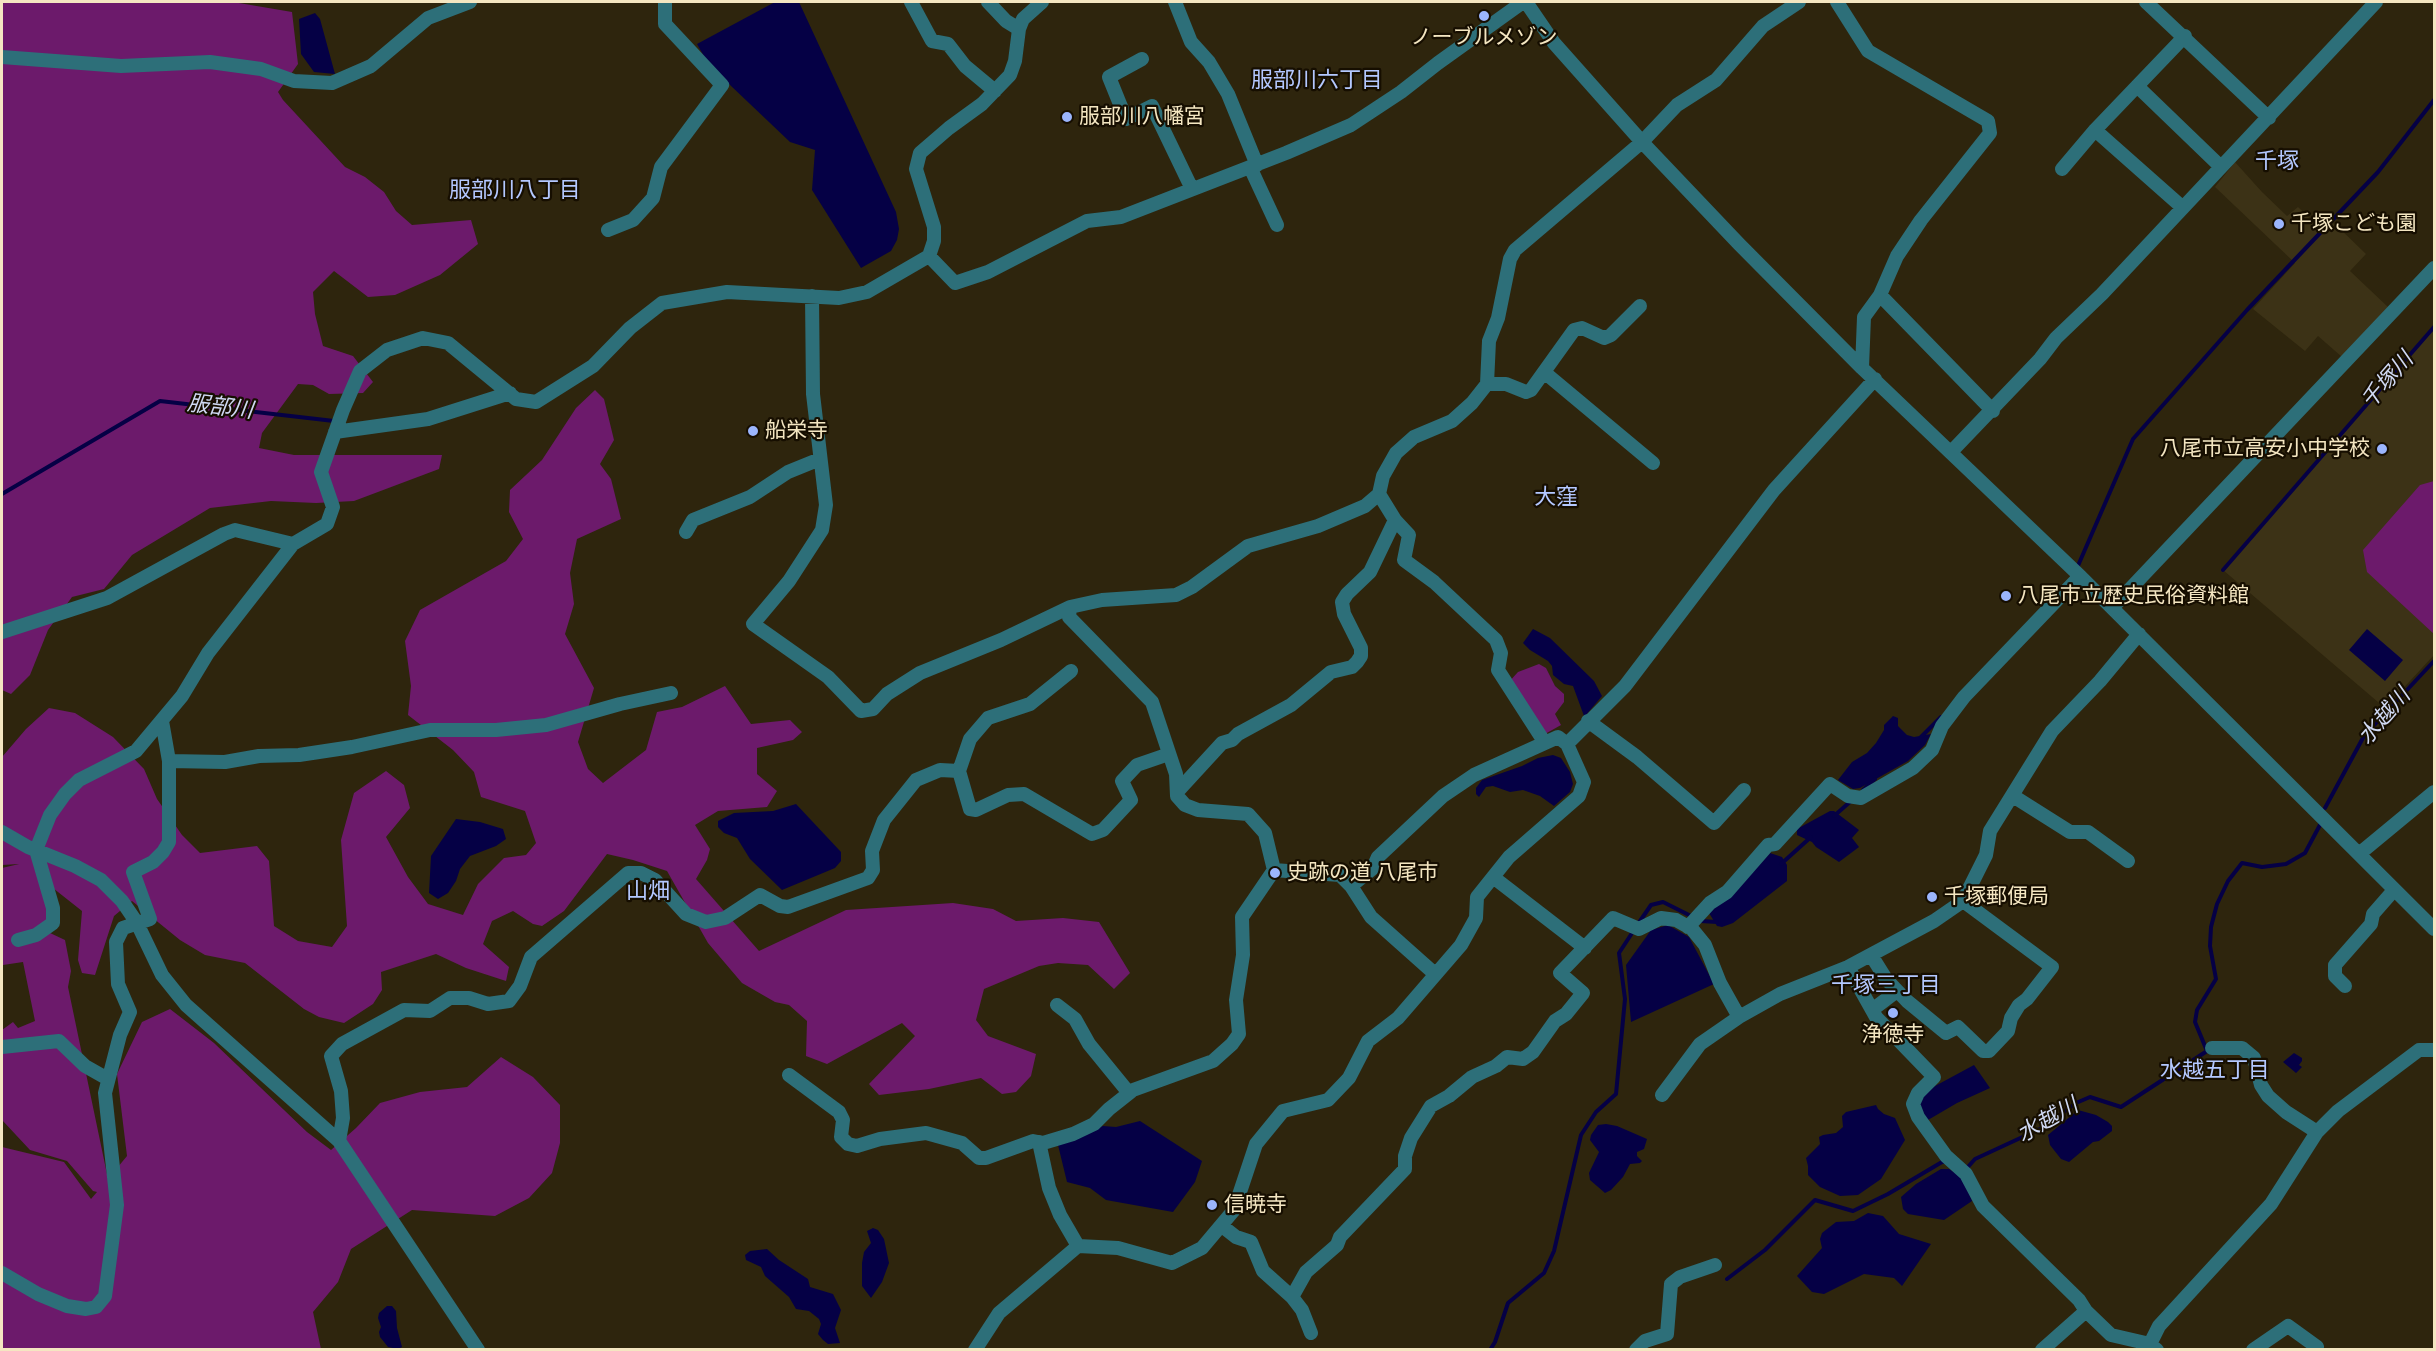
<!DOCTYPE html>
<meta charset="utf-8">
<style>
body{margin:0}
#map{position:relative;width:2436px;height:1351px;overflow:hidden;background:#2e250d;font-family:Signika,sans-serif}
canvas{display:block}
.frame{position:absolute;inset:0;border:3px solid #f4e6c1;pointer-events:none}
</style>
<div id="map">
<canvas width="2436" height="1351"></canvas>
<div class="frame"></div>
</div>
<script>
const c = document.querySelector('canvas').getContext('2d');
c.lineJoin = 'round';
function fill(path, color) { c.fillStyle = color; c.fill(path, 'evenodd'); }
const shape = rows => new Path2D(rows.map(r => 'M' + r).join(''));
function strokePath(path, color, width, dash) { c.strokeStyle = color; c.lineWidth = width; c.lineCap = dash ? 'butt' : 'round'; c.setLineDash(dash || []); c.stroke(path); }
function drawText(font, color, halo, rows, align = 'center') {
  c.font = font + ' Signika,"Noto Sans JP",sans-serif'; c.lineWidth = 4.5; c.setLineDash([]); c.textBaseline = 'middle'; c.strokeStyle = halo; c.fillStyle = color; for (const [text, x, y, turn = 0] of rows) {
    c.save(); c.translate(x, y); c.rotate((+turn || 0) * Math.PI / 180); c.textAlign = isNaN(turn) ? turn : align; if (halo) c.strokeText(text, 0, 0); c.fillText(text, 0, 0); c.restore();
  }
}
fill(shape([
 [2235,162,2262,192,2287,216,2298,207,2324,232,2334,223,2366,254,2350,271,2388,307,2342,357,2318,336,2305,351,2253,309,2295,263,2215,187],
 [2434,327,2434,655,2385,708,2223,570]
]), '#3c3216');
fill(shape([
 [2,2,233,2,292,12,298,64,278,92,283,100,345,167,365,177,384,192,396,211,412,225,471,220,478,244,440,275,395,295,368,297,334,271,313,292,315,314,323,346,353,356,373,382,363,393,329,394,313,385,298,384,262,433,259,448,294,455,442,455,439,469,354,501,316,503,271,501,210,508,132,555,104,589,72,597,48,630,30,675,11,694,2,690],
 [595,390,604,399,614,440,600,464,611,479,621,519,577,539,570,573,574,604,565,634,594,688,578,742,588,769,603,783,646,750,657,712,682,707,725,686,751,724,790,720,802,732,793,740,757,748,757,774,777,791,767,807,718,811,695,825,710,849,707,860,696,879,759,951,846,910,953,903,993,909,1016,921,1063,918,1099,922,1130,973,1114,989,1088,965,1058,963,1039,966,984,989,976,1020,988,1036,1036,1054,1031,1076,1016,1092,1002,1094,981,1078,929,1089,879,1095,869,1084,915,1036,902,1023,827,1064,806,1056,807,1021,789,1005,775,1002,742,983,708,943,667,871,633,860,607,854,564,911,542,926,533,924,513,911,492,921,483,944,509,967,506,981,466,968,436,954,381,972,382,990,373,1004,344,1023,319,1017,304,1009,245,963,205,955,180,940,132,901,114,916,95,975,82,973,78,960,82,911,39,877,49,908,50,933,65,940,71,971,68,987,108,1179,127,1156,117,1074,142,1022,170,1009,214,1043,307,1132,331,1150,356,1128,380,1103,420,1092,467,1087,501,1057,533,1077,560,1105,560,1143,552,1173,529,1198,495,1216,412,1210,351,1249,338,1282,313,1312,321,1349,2,1349,2,1147,64,1162,91,1199,97,1192,93,1191,67,1161,30,1150,2,1120,2,1030,13,1022,18,1028,35,1021,23,962,3,965,2,963,2,868,19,864,2,865,2,757,26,729,49,708,75,713,113,737,144,769,157,799,182,835,200,853,257,846,269,861,274,926,298,941,332,947,347,926,341,840,354,793,386,771,404,785,410,808,386,837,408,877,428,904,463,915,478,884,504,858,526,855,536,843,525,811,481,797,474,772,453,750,408,715,411,686,405,641,420,610,506,561,523,539,509,512,510,490,542,460,576,408],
 [2434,481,2434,634,2367,572,2363,550,2420,485],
 [1539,664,1546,668,1555,686,1564,694,1564,702,1555,714,1561,725,1545,734,1508,683,1518,672]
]), '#6c1a6b');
fill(shape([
 [775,2,799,2,896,212,899,229,897,240,891,251,861,268,812,190,815,150,790,142,709,65,697,44],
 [315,13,320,19,335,74,314,72,301,54,299,19],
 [1533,629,1550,638,1594,681,1602,696,1586,715,1584,716,1573,686,1564,684,1553,675,1552,666,1548,661,1530,650,1523,643],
 [2367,629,2403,660,2385,681,2349,650],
 [1893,716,1898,718,1898,726,1907,735,1914,737,1931,734,1925,745,1908,761,1860,788,1853,789,1838,780,1852,762,1867,753,1876,743,1884,730,1884,725],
 [1553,755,1561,758,1570,772,1573,784,1570,792,1554,806,1540,796,1523,790,1510,792,1493,786,1486,787,1479,797,1476,794,1476,788,1482,780,1522,766,1538,758],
 [796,804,841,852,841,861,835,868,782,890,750,859,737,838,724,833,718,827,718,821,734,813,773,811],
 [1830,811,1834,811,1859,830,1852,838,1859,847,1839,862,1816,847,1812,842,1797,835,1797,829],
 [456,819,480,822,503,829,506,839,496,846,470,856,460,869,456,881,448,893,438,899,429,893,431,856],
 [1770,853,1782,857,1787,865,1787,881,1733,923,1722,927,1717,926,1709,913,1714,906,1728,899],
 [1668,925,1689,937,1714,984,1631,1022,1626,965,1651,930],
 [2294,1053,2302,1058,2302,1061,2299,1065,2302,1067,2296,1073,2283,1062],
 [1974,1065,1990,1088,1957,1103,1928,1120,1919,1107,1924,1092],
 [1876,1105,1878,1109,1884,1114,1895,1118,1905,1140,1881,1179,1858,1195,1840,1196,1820,1187,1808,1175,1808,1166,1806,1158,1820,1144,1819,1137,1823,1135,1836,1133,1843,1127,1842,1116,1846,1112],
 [2078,1110,2096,1115,2108,1122,2112,1126,2112,1131,2099,1141,2093,1142,2069,1162,2061,1159,2050,1145,2048,1135],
 [1140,1121,1202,1161,1195,1182,1173,1212,1106,1200,1090,1188,1067,1182,1058,1145,1103,1126,1116,1127],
 [1606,1124,1617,1126,1647,1139,1644,1149,1637,1152,1637,1156,1642,1161,1640,1163,1630,1164,1623,1177,1611,1190,1605,1193,1590,1180,1589,1173,1599,1152,1590,1140,1591,1135,1598,1125],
 [1941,1169,1949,1169,1960,1176,1965,1182,1972,1201,1944,1220,1908,1214,1903,1209,1901,1197,1916,1184],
 [1868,1213,1883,1216,1899,1234,1931,1244,1902,1286,1894,1278,1864,1274,1824,1294,1812,1292,1797,1276,1822,1248,1820,1239,1822,1233,1836,1222,1854,1221],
 [873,1228,878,1230,884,1239,889,1263,882,1282,871,1298,862,1286,862,1263,864,1252,871,1243,867,1231],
 [767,1249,779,1260,808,1279,810,1287,833,1294,841,1310,835,1328,840,1343,828,1344,823,1340,818,1334,821,1324,819,1319,809,1311,796,1309,789,1297,765,1276,761,1267,746,1260,745,1255,750,1251],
 [387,1306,392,1306,396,1311,397,1328,402,1347,398,1349,388,1347,380,1337,379,1332,381,1327,378,1318,379,1313]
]), '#050045');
strokePath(shape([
 [2,494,160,401,334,421],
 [2077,568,2133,439,2247,310,2378,172,2434,100],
 [2223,570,2434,327],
 [1921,737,1941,717],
 [1863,790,1875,779],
 [2325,808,2364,736,2434,661],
 [1834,816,1851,801],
 [1781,864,1811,837],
 [1638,924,1651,905,1663,902,1701,921,1717,922],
 [1964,1167,1967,1168,1975,1159,2042,1128,2076,1103,2090,1097,2121,1107,2207,1051,2195,1022,2197,1010,2216,979,2210,946,2211,927,2217,904,2228,881,2242,863,2262,867,2286,864,2305,853,2321,823],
 [1727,1279,1765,1250,1815,1200,1853,1211,1888,1194,1942,1162,1945,1162],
 [1490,1350,1495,1342,1508,1303,1544,1273,1554,1251,1581,1135,1596,1112,1616,1094,1625,999,1619,953,1634,930]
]), '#050045', 4);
strokePath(shape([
 [911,2,932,41,948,44,965,66,995,91],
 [988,2,1006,21,1019,29],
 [1175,2,1191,42,1209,62,1228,94,1257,165],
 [1526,2,1554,43,1642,142,1739,244,1862,368,2080,576,2434,929],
 [1837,2,1868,51,1988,121,1990,133,1921,220,1897,256,1880,295,1864,317,1862,368],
 [2146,2,2269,118],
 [2,57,121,66,210,62,261,69,294,81,332,83,371,66,428,18,470,2],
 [1142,59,1109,77,1126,119,1152,106,1192,189],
 [2137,86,2221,167],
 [2095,130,2182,207],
 [1250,167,1277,225],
 [2062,169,2095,130,2185,36],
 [608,230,633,220,653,198,661,167,722,85,665,24,665,2],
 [929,256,955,283,988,272,1087,221,1121,217,1286,153,1351,125,1401,92,1438,63,1523,2],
 [1880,295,1993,411],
 [812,296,813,394,826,505,822,530,789,581,753,624,828,677,861,711,873,709,887,694,920,673,1001,640,1070,607,1102,600,1176,595,1192,587,1248,546,1318,526,1365,506,1379,494,1383,476,1396,453,1414,437,1452,421,1472,403,1487,384,1489,341,1498,318,1510,259,1515,250,1642,142,1677,105,1716,80,1763,26,1799,2],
 [1544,372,1653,463],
 [1487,384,1506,384,1526,392,1531,390,1574,330,1582,328,1604,338,1611,335,1640,306],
 [335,432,428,419,510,393],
 [1952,451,2040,359,2056,338,2102,294,2376,2],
 [1379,494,1395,520,1409,535,1404,560,1434,582,1496,640,1501,653,1498,670,1545,743],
 [686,532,693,520,750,497,788,472,820,459],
 [2112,608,2434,268],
 [2,632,107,598,224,534,235,530,293,544],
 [1588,721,1637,757,1714,823,1744,790],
 [1567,744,1625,686,1774,490,1875,379],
 [169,761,225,762,259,756,299,755,352,747,430,730,496,730,546,725,620,704,671,693],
 [959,771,970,739,988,718,1030,704,1071,671],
 [1177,792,1222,743,1232,740,1238,734,1291,705,1331,672,1352,667,1357,662,1361,656,1361,648,1344,614,1342,602,1347,594,1370,572,1395,520],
 [2013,796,2070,832,2088,832,2128,861],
 [2,832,28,847,75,866,101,880,122,901,137,923,162,975,186,1005,339,1141,478,1350],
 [2359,854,2434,792],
 [1274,870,1340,875,1351,886,1371,917,1435,974],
 [1493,877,1585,948],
 [1688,927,1710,903,1727,892,1768,845,1775,844,1830,784,1848,796,1861,798,1913,768,1932,750,1942,726,1964,697,2080,576],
 [18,940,36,935,53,923,53,908,36,850,50,815,65,794,79,780,136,751,182,696,208,653,293,544,327,524,333,507,321,472,343,410,360,371,387,350,423,338,448,343,516,399,536,402,593,366,630,328,662,303,727,292,839,298,867,292,929,256,934,241,934,227,916,169,920,153,949,128,982,104,1010,75,1015,61,1019,29,1023,19,1042,2],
 [1871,955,1886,979,1907,1001,1946,1033,1958,1027,1983,1051,1989,1051,2008,1031,2011,1018,2019,1005,2027,999,2052,967,1963,901],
 [1848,967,1876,1017,1934,1077,1918,1093,1913,1104,1918,1117,1946,1156,1966,1174,1983,1206,2079,1300,2086,1311,2111,1335,2150,1344,2157,1350],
 [2345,986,2335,976,2335,965,2371,924,2373,914,2394,890],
 [1057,1005,1075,1019,1089,1044,1129,1093],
 [1872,1010,1897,991],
 [2,1047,59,1041,85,1066,108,1079],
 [2212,1048,2242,1048,2254,1058,2261,1085,2268,1096,2286,1112,2317,1132],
 [789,1075,839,1112,843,1120,841,1137,848,1144,857,1146,880,1139,926,1133,962,1143,979,1158,986,1158,1033,1141,1043,1143,1073,1134,1094,1124,1109,1109,1133,1090,1213,1061,1232,1044,1239,1034,1236,1000,1243,955,1242,917,1274,870,1265,833,1248,814,1198,810,1185,805,1177,796,1176,774,1152,702,1069,617,1070,607],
 [1662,1095,1700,1044,1739,1017,1780,994,1848,967,1934,921,1963,901,1986,855,1990,831,2052,731,2100,681,2139,634],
 [339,1141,343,1118,341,1091,331,1056,342,1044,404,1010,430,1011,450,998,469,998,488,1004,509,1001,520,986,531,957,628,873,641,873,655,880,686,914,706,922,725,918,760,895,780,906,788,907,868,878,873,870,872,851,884,820,916,780,940,770,959,771,970,809,976,810,1008,795,1024,794,1092,834,1103,830,1131,800,1122,781,1137,765,1169,754],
 [1039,1142,1049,1188,1060,1215,1078,1246],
 [1222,1226,1236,1237,1251,1242,1263,1271,1292,1297,1302,1310,1311,1333],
 [2,1273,38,1294,67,1306,86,1309,96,1307,105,1296,117,1205,105,1093,120,1035,130,1012,118,984,116,942,123,928,150,919,133,872,153,862,163,852,169,842,169,761,162,721],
 [1292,1297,1306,1272,1337,1245,1340,1237,1405,1169,1405,1156,1411,1138,1431,1106,1449,1096,1472,1077,1496,1066,1507,1057,1523,1059,1533,1052,1555,1021,1566,1014,1583,993,1560,973,1613,918,1639,929,1661,918,1676,920,1692,929,1705,945,1720,983,1739,1017],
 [975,1350,999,1313,1078,1246,1118,1248,1172,1263,1202,1248,1234,1210,1256,1144,1283,1111,1328,1100,1349,1078,1368,1041,1398,1018,1461,945,1476,918,1477,897,1509,857,1579,796,1584,782,1567,744,1558,737,1474,775,1443,796,1378,857,1373,868,1351,886],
 [1636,1350,1645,1341,1667,1334,1671,1284,1680,1277,1715,1265],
 [2042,1350,2086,1311],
 [2151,1350,2150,1344,2159,1326,2271,1204,2317,1132,2338,1111,2419,1050,2434,1050],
 [2253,1350,2288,1326,2317,1347,2316,1349]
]), '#2d6f79', 14);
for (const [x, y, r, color] of [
 [1484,16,6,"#9bb5fd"],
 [1067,117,6,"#9bb5fd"],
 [2279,224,6,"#9bb5fd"],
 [753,431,6,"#9bb5fd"],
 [2382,449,6,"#9bb5fd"],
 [2006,596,6,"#9bb5fd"],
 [1275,873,6,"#9bb5fd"],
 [1932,897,6,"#9bb5fd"],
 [1893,1013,6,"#9bb5fd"],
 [1212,1205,6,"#9bb5fd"]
]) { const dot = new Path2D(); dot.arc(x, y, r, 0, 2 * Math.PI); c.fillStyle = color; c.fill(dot); strokePath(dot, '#160e00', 2); }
drawText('21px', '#f4e6c1', '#160e00', [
 ["ノーブルメゾン",1484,38,"center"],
 ["服部川八幡宮",1079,117],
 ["千塚こども園",2291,224],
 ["船栄寺",765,431],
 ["八尾市立高安小中学校",2370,449,"right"],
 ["八尾市立歴史民俗資料館",2018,596],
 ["史跡の道 八尾市",1287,873],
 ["千塚郵便局",1944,897],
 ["浄徳寺",1893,1035,"center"],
 ["信暁寺",1224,1205]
], 'left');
drawText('22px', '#b4c8ff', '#160e00', [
 ["服部川六丁目",1317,81],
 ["千塚",2277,162],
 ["服部川八丁目",515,191],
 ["大窪",1556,498],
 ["山畑",648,892],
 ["千塚三丁目",1886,986],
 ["水越五丁目",2215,1071]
]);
drawText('italic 22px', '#d0d9f3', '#160e00', [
 ["千塚川",2388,381,-49],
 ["服部川",220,408,7],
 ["水越川",2385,717,-49],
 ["水越川",2048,1121,-30]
]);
</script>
